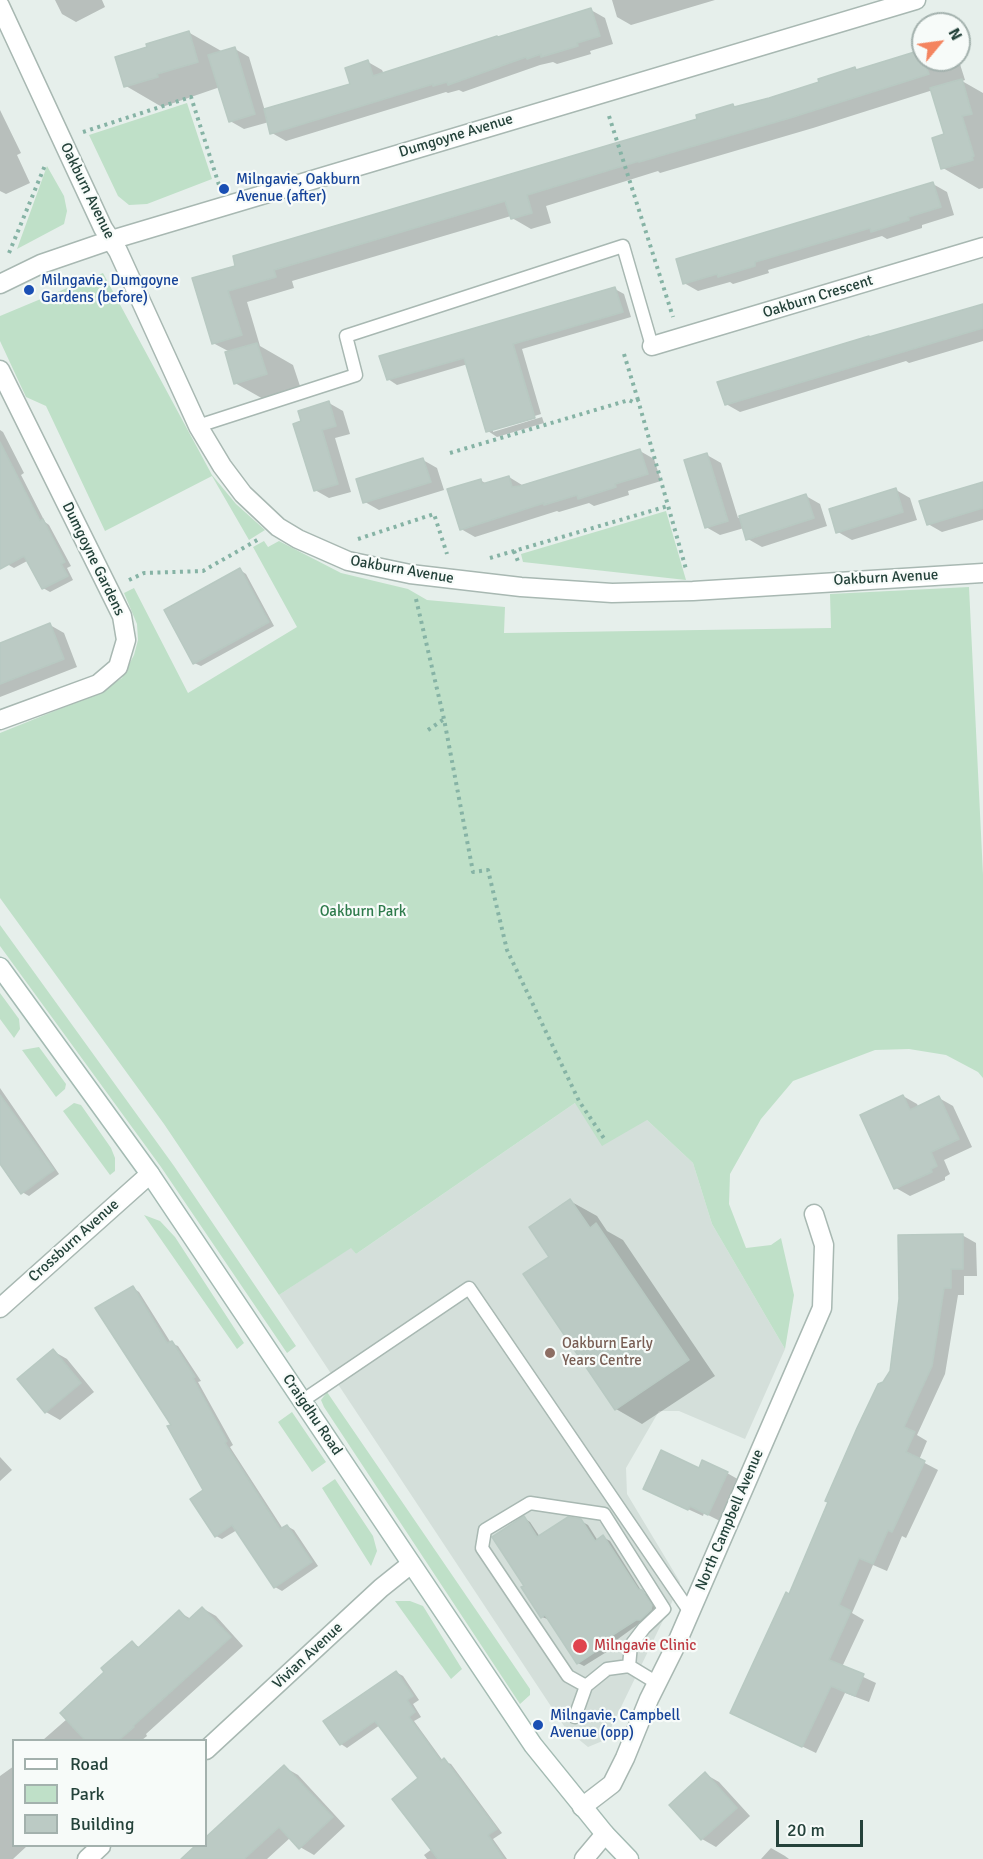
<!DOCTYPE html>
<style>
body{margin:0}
#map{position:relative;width:983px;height:1859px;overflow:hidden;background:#e6efeb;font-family:Signika,sans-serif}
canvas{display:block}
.legend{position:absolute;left:12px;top:1739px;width:195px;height:108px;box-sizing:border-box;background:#f7fbf9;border:2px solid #a3b1ad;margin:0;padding:8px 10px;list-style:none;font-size:18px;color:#24423a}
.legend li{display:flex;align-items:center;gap:12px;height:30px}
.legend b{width:30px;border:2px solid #a3b1ad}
.north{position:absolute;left:911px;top:12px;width:60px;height:60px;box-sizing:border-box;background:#f7fbf9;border:2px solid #a3b1ad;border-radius:50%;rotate:61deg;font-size:16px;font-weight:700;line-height:24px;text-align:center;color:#24423a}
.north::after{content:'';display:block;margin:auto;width:21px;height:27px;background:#f4845f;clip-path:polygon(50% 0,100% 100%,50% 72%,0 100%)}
.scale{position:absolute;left:776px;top:1820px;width:87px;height:27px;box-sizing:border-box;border:3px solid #24423a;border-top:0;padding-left:8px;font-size:18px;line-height:21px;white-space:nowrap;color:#24423a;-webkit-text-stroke:4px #f7fbf9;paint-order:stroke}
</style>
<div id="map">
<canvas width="983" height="1859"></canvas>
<ul class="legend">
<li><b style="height:8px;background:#fff"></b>Road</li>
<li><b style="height:16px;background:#bfe0c8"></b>Park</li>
<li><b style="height:16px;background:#bbcac4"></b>Building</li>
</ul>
<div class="north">N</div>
<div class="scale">20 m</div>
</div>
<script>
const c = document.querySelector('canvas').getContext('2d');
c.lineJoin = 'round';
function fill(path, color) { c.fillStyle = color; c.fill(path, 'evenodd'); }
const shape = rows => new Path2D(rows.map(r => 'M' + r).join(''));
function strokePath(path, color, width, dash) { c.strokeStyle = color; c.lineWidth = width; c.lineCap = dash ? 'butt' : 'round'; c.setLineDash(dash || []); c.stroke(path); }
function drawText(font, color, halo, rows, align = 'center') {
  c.font = font + ' Signika,sans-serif'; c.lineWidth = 4.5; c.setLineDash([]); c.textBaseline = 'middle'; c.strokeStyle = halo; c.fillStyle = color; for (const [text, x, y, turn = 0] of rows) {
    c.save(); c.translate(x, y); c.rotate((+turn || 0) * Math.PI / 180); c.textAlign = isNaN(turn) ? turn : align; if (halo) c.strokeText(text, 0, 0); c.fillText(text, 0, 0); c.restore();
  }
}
fill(shape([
 [575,1103,647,1120,693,1163,712,1224,785,1349,745,1439,679,1411,659,1411,626,1468,627,1494,680,1582,672,1602,605,1740,588,1747,566,1729,279,1295,351,1247,356,1254]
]), '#d4dfda');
fill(shape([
 [187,103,212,179,147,204,129,205,118,196,89,135],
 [47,166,64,196,67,211,64,224,17,249],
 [103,273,212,475,236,504,265,530,249,540,212,476,105,531,46,406,26,397,0,341,0,316],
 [666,511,686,580,523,562,521,554],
 [264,541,268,547,279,541,341,573,408,589,427,600,505,607,504,633,831,628,830,594,969,587,983,875,983,1078,978,1072,946,1055,909,1049,875,1050,793,1081,761,1119,730,1174,729,1204,746,1248,771,1245,781,1238,794,1295,785,1349,712,1224,693,1163,647,1120,602,1146,575,1103,356,1254,351,1248,279,1295,164,1124,0,898,0,733,99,693,122,678,134,655,138,640,137,624,124,593,134,588,188,693,297,627,253,547],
 [0,925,174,1166,296,1346,287,1353,161,1167,0,946],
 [0,993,19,1019,20,1029,14,1038,0,1019],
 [39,1047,66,1084,65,1089,56,1097,22,1050],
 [74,1103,81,1105,111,1148,115,1158,115,1171,110,1175,63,1111],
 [144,1215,160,1221,175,1237,244,1343,237,1349],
 [327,1392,530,1689,530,1695,520,1704,324,1407,321,1400],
 [292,1412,326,1462,312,1472,278,1422],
 [335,1479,373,1536,377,1551,371,1566,322,1488],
 [395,1601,410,1601,423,1606,462,1669,451,1679]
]), '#bfe0c8');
fill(shape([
 [55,0,102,0,105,7,76,22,62,14],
 [612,0,715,0,631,25,617,17],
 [591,10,605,18,613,44,590,51,591,54,557,64,553,62,540,65,463,92,459,90,448,93,446,92,286,141,272,133,269,122,244,129,230,121,220,87,162,107,126,86,188,32,223,52,235,49,249,57,265,111,352,85,368,62,382,70,384,74],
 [921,51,923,53,923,60,959,61,965,80,962,81,983,93,983,188,979,189,943,168,946,135,933,90,813,128,660,173,658,171,546,206,551,223,531,229,512,218,511,216,292,281,294,288,247,302,260,346,293,365,303,395,272,404,235,383,230,352,213,343,194,279,699,120,733,106,736,108,821,83,855,69,859,71],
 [0,110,21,153,17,155,30,183,6,194,0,191],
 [933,184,947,192,954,215,922,225,922,228,887,239,882,236,768,270,769,273,733,284,730,282,698,291,684,283],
 [615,289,624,294,631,317,522,349,541,414,493,429,493,432,542,417,544,423,497,437,488,431,468,364,397,385,388,379],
 [983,305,983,341,909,363,906,361,740,412,726,404],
 [329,403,343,411,350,434,335,438,351,492,329,498,315,490,295,425],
 [0,430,3,432,24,473,21,475,45,522,49,525,71,566,67,568,73,580,50,592,43,588,29,560,14,568,7,564,0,551],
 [640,451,654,459,661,481,628,491,629,495,594,506,589,503,559,512,557,511,475,537,461,529,480,480,487,484,509,477,522,485],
 [707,455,721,463,738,518,806,496,820,504,827,526,762,547,748,539,744,528,720,535,706,527],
 [423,460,437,468,444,490,379,510,365,502],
 [983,484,983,520,942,532,928,524],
 [896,490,910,498,917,520,852,540,838,532],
 [240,570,246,574,274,626,201,666,194,663],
 [50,625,64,633,77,667,0,697,0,645],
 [0,1088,59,1174,29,1196,22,1192,0,1162],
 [903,1096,917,1104,919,1108,939,1098,953,1106,972,1147,944,1160,950,1174,945,1177,945,1180,910,1196,896,1188],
 [570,1201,597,1216,607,1231,623,1240,715,1376,642,1424,616,1409,551,1257],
 [962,1235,976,1243,977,1276,964,1276,964,1295,958,1295,945,1374,917,1435,927,1441,919,1460,938,1470,906,1538,902,1536,887,1571,873,1565,852,1613,864,1620,842,1667,876,1683,869,1702,845,1693,816,1753,732,1713,789,1596,884,1383],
 [133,1288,139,1292,171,1343,178,1346,201,1381,198,1382,233,1445,230,1447,283,1529,287,1526,294,1530,318,1566,282,1591,275,1587,237,1530,222,1539,216,1536,205,1491,173,1425],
 [53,1351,67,1359,94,1392,60,1420,46,1412],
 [0,1457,12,1470,0,1481],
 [700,1470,727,1473,741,1481,722,1522,704,1513,703,1516,659,1496],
 [524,1518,530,1522,540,1537,581,1521,588,1525,598,1541,603,1537,610,1541,642,1592,649,1596,658,1610,611,1644,613,1648,584,1666,578,1663,550,1620,542,1617,526,1586],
 [202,1608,216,1616,243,1646,146,1734,147,1736,142,1740,43,1740,67,1719,132,1643,141,1648,179,1612,191,1619],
 [396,1672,403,1676,419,1700,413,1704,421,1717,414,1721,443,1761,451,1764,502,1833,493,1839,507,1859,427,1859,424,1855,432,1849,420,1779,380,1725,347,1748,341,1744],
 [14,1766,14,1846,27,1846,13,1859,0,1859,0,1776],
 [284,1767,298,1775,345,1826,314,1855,300,1847,291,1837,267,1859,182,1859,206,1846,206,1838],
 [705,1774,719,1782,750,1816,716,1847,702,1839],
 [771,1848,785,1856,789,1859,761,1859]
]), '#0003');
const building = shape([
 [591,8,600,36,577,43,578,46,541,57,541,54,527,59,526,57,448,85,447,82,433,86,433,84,270,134,264,109,350,84,345,68,368,60,373,76,497,36,498,37,591,8],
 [189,31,198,62,157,74,158,77,124,87,115,57,147,47,146,44,189,31],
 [235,47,255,114,229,122,208,55,235,47],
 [921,50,923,60,929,74,793,117,639,162,639,161,527,195,532,213,511,219,505,201,274,270,276,277,228,291,242,335,212,344,192,278,235,266,233,256,697,119,696,115,733,104,734,107,769,98,819,82,818,79,855,67,856,70,921,50],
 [962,79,972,114,962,116,974,156,972,157,973,160,941,169,932,138,944,134,930,88,962,79],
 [933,182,941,207,908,217,909,220,871,232,870,228,755,262,755,266,718,277,717,274,683,284,676,259,933,182],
 [615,287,623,312,513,344,535,418,486,432,464,358,387,380,379,356,615,287],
 [983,304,983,328,725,405,717,382,869,336,869,337,983,304],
 [257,343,267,374,234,384,225,352,257,343],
 [329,401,336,426,322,430,338,484,314,491,293,424,301,421,298,411,329,401],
 [0,442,40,521,43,519,65,562,61,564,68,576,42,589,24,556,0,569,0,442],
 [640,449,648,474,615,484,616,487,578,499,577,495,544,505,544,503,460,530,447,489,481,479,482,484,509,476,512,487,520,486,640,449],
 [707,453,728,521,705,528,684,460,707,453],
 [423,458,431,482,363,503,356,479,423,458],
 [983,482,983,508,927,525,919,501,983,482],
 [896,488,903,512,836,533,829,509,896,488],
 [806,494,814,518,746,540,739,516,806,494],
 [240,568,269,622,193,664,164,610,240,568],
 [50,623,64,659,0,684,0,643,50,623],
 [0,1095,54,1170,21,1194,0,1164,0,1095],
 [903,1095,910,1110,939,1096,959,1139,931,1152,937,1166,931,1169,932,1172,894,1189,860,1115,903,1095],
 [570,1199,590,1228,596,1223,689,1360,615,1410,523,1274,549,1257,529,1227,570,1199],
 [963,1234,963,1269,951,1269,951,1288,944,1288,932,1366,904,1427,915,1432,906,1452,925,1461,892,1532,888,1530,873,1564,859,1558,839,1605,851,1611,829,1660,864,1674,855,1696,831,1686,802,1747,730,1713,786,1592,789,1594,828,1502,825,1501,857,1428,878,1384,883,1382,890,1371,899,1299,898,1235,963,1234],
 [133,1286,167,1343,172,1341,195,1377,193,1378,227,1441,225,1443,280,1529,287,1525,312,1562,274,1588,232,1525,215,1537,190,1499,203,1490,167,1426,171,1425,95,1308,133,1286],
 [53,1349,81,1383,45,1413,17,1379,53,1349],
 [661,1450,699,1468,702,1460,728,1472,708,1515,690,1506,688,1510,643,1489,661,1450],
 [524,1516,537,1537,568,1517,581,1519,595,1541,603,1535,638,1589,642,1590,652,1605,651,1610,640,1620,636,1620,605,1640,607,1644,577,1664,545,1615,541,1618,521,1587,524,1586,492,1537,524,1516],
 [202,1607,231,1637,133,1726,134,1727,119,1740,85,1740,60,1713,104,1672,101,1668,132,1641,138,1648,179,1610,188,1620,202,1607],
 [396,1671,413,1696,407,1700,415,1712,409,1717,441,1761,444,1758,497,1829,488,1835,504,1859,438,1859,392,1799,418,1778,375,1721,340,1745,323,1721,396,1671],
 [284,1765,333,1817,299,1849,279,1827,244,1859,181,1859,196,1845,206,1845,206,1837,284,1765],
 [705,1772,737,1808,701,1840,669,1805,705,1772]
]);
fill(building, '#bbcac4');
strokePath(building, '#b8c9c2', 1.5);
const service = shape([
 [198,426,356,375,346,336,623,246,652,346],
 [302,1401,469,1288,690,1612],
 [629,1666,631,1645,644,1628,664,1609,604,1514,530,1503,485,1530,482,1548,568,1676,586,1686,607,1669,629,1666,657,1683],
 [575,1717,586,1686]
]);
const minor = shape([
 [0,6,103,228,118,251,198,426,222,466,243,494,278,527,298,539,348,561,410,574,521,587,612,593,693,591,983,573],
 [652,346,983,247],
 [0,370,122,616,126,640,118,667,98,684,0,720],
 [0,1308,150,1174],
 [206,1750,381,1588,411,1564],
 [582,1807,612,1784,625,1758,649,1699,675,1647,822,1308,824,1245,814,1214],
 [87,1859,101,1846],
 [584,1859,605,1834]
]);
const tertiary = shape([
 [0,284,41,264,111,240,916,0]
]);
const secondary = shape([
 [0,967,150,1174,533,1745,605,1834,629,1859]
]);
strokePath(service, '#a8b8b2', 15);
strokePath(minor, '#a8b8b2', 21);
strokePath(tertiary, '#a8b8b2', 21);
strokePath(secondary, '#a4bbb3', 21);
strokePath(shape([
 [609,116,673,317],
 [83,132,191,97,219,185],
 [9,253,46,163],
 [624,354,638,400],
 [450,453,629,400,633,402,638,400,686,569],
 [358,539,434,514,447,554],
 [514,551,519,564],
 [490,558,668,506],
 [129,580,144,573,203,571,259,539],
 [416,599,444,719,473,872,488,870,507,950,579,1101,605,1140],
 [428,730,444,719]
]), '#86b3a5', 4, [3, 4.5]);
strokePath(service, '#fff', 12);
strokePath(minor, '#fff', 18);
strokePath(tertiary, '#fff', 18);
strokePath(secondary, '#fff', 18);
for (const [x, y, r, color] of [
 [224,189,6,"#1a4fb4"],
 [29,290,6,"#1a4fb4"],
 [550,1353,6,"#8d6e63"],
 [580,1646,8,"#e0444e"],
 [538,1725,6,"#1a4fb4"]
]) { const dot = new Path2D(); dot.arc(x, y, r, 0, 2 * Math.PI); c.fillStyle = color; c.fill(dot); strokePath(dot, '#f7fbf9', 2); }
drawText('15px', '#24423a', '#f7fbf9', [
 ["Dumgoyne Avenue",456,136,-17],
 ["Oakburn Avenue",87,191,64],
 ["Oakburn Crescent",818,297,-17],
 ["Dumgoyne Gardens",93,559,64],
 ["Oakburn Avenue",402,570,10],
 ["Oakburn Avenue",886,578,-3],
 ["Crossburn Avenue",74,1241,-42],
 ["Craigdhu Road",312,1415,56],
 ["North Campbell Avenue",730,1520,-67],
 ["Vivian Avenue",308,1656,-43]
]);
drawText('15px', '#164399', '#f7fbf9', [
 ["Milngavie, Oakburn",236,180],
 ["Avenue (after)",236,197],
 ["Milngavie, Dumgoyne",41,281],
 ["Gardens (before)",41,298],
 ["Milngavie, Campbell",550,1716],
 ["Avenue (opp)",550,1733]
], 'left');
drawText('15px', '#2d7a4b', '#f7fbf9', [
 ["Oakburn Park",363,912]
]);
drawText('15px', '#785e54', '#f7fbf9', [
 ["Oakburn Early",562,1344],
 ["Years Centre",562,1361]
], 'left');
drawText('15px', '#be3a42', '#f7fbf9', [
 ["Milngavie Clinic",594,1646]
], 'left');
</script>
